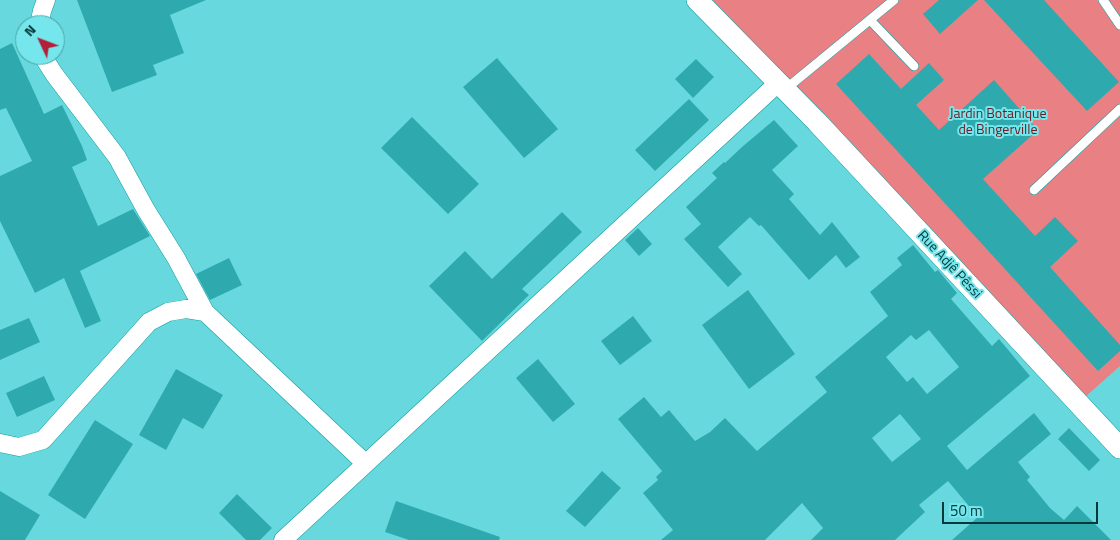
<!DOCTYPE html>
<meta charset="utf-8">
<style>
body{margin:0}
#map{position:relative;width:1120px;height:540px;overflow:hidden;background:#67d9de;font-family:"Titillium Web",sans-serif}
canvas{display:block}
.north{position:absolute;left:15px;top:15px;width:50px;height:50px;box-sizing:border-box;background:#75e6eb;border:1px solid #47a1a5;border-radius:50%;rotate:313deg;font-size:14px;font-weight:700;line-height:20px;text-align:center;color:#02393b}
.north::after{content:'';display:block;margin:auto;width:18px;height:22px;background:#b32038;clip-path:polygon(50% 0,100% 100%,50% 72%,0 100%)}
.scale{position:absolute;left:942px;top:502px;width:156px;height:22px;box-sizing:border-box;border:2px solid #02393b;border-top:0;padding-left:6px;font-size:15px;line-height:18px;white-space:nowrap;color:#02393b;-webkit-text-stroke:4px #75e6eb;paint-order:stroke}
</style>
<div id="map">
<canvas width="1120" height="540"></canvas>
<div class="north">N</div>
<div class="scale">50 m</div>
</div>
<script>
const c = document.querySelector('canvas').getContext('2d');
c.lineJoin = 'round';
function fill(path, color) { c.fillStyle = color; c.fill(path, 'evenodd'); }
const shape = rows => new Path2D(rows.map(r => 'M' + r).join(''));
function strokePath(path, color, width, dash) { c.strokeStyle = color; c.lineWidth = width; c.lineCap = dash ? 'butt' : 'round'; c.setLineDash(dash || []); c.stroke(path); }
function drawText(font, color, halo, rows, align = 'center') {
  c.font = font + ' "Titillium Web",sans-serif'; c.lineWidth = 4; c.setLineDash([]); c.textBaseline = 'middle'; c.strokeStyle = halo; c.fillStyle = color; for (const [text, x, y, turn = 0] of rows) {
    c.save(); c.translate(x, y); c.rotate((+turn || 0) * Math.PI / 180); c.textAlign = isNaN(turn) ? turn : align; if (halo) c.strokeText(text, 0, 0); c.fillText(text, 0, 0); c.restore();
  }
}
fill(shape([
 [695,0,1120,0,1120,366,1084,398]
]), '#e98083');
fill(shape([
 [77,0,206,0,170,15,184,53,153,65,157,75,112,92],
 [939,0,978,0,940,34,923,14],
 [984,0,1044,0,1119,82,1087,111],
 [12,43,44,114,62,105,82,146,87,160,72,167,98,226,133,209,150,236,80,271,101,321,85,328,64,278,35,293,0,221,0,176,32,161,6,108,0,110,0,49],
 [869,54,901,89,929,63,944,80,916,105,939,130,994,80,1038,130,983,179,1035,236,1055,217,1078,241,1050,267,1120,345,1120,351,1098,371,836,84],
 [497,58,558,129,524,158,463,87],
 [696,59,714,77,693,98,675,79],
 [689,99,709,120,655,171,635,150],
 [412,117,479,184,448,214,381,148],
 [774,120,798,146,772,170,794,194,789,199,820,235,832,222,860,257,846,268,836,255,809,280,761,225,759,226,750,217,718,247,742,274,728,287,684,239,701,224,686,207,717,178,712,173,724,162,725,163,742,147],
 [562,212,582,232,522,289,529,295,482,341,429,286,465,251,492,279],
 [638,228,652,244,639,256,625,240],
 [913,245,935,272,938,270,957,293,951,299,992,346,999,339,1030,376,947,446,967,470,1034,413,1051,434,1018,462,1030,477,1027,480,1050,508,1064,520,1077,506,1111,540,952,540,978,517,948,481,919,505,925,512,895,540,811,540,823,528,802,503,765,540,661,540,673,530,643,493,658,480,656,477,662,471,618,419,644,397,661,417,669,410,695,441,710,432,725,418,757,451,827,392,815,377,888,316,870,292,902,265,897,258],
 [929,330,959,367,927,394,913,377,907,382,886,357,911,335,916,340],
 [900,414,921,439,892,462,872,438],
 [229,258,242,285,210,300,196,274],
 [748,290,795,354,749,389,702,325],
 [633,316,652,341,620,365,601,341],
 [29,318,40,342,0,360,0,330],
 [538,359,575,404,553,422,516,378],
 [176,369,223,395,203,429,183,418,166,450,139,435],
 [44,376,55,400,17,417,6,393],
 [95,420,133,444,85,519,48,495],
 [1069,428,1100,460,1089,471,1058,439],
 [602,471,621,488,585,527,566,511],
 [0,491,40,515,25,540,0,540],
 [237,494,272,528,260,540,246,540,219,513],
 [396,501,500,537,499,540,409,540,385,532]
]), '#2eaaaf');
const service = shape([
 [1103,0,1120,25],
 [870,20,914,66],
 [786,90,793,83,894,0],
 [1034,190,1120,109]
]);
const minor = shape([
 [39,25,42,11,46,0],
 [42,55,54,74,117,157,146,210,176,258,205,312,365,463],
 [0,443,19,447,43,440,149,322,168,312,186,309,205,312],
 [283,540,778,83]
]);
const tertiary = shape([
 [697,0,817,122,1120,448]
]);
strokePath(service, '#129ba0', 10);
strokePath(minor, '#129ba0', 19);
strokePath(tertiary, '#129ba0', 22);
strokePath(service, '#fff', 9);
strokePath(minor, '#fff', 18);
strokePath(tertiary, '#fff', 21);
drawText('14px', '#6c1d25', '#75e6eb', [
 ["Jardin Botanique",998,115],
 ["de Bingerville",998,131]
]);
drawText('14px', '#02393b', '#75e6eb', [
 ["Rue Adjê Pêssi",949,265,47]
]);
</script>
